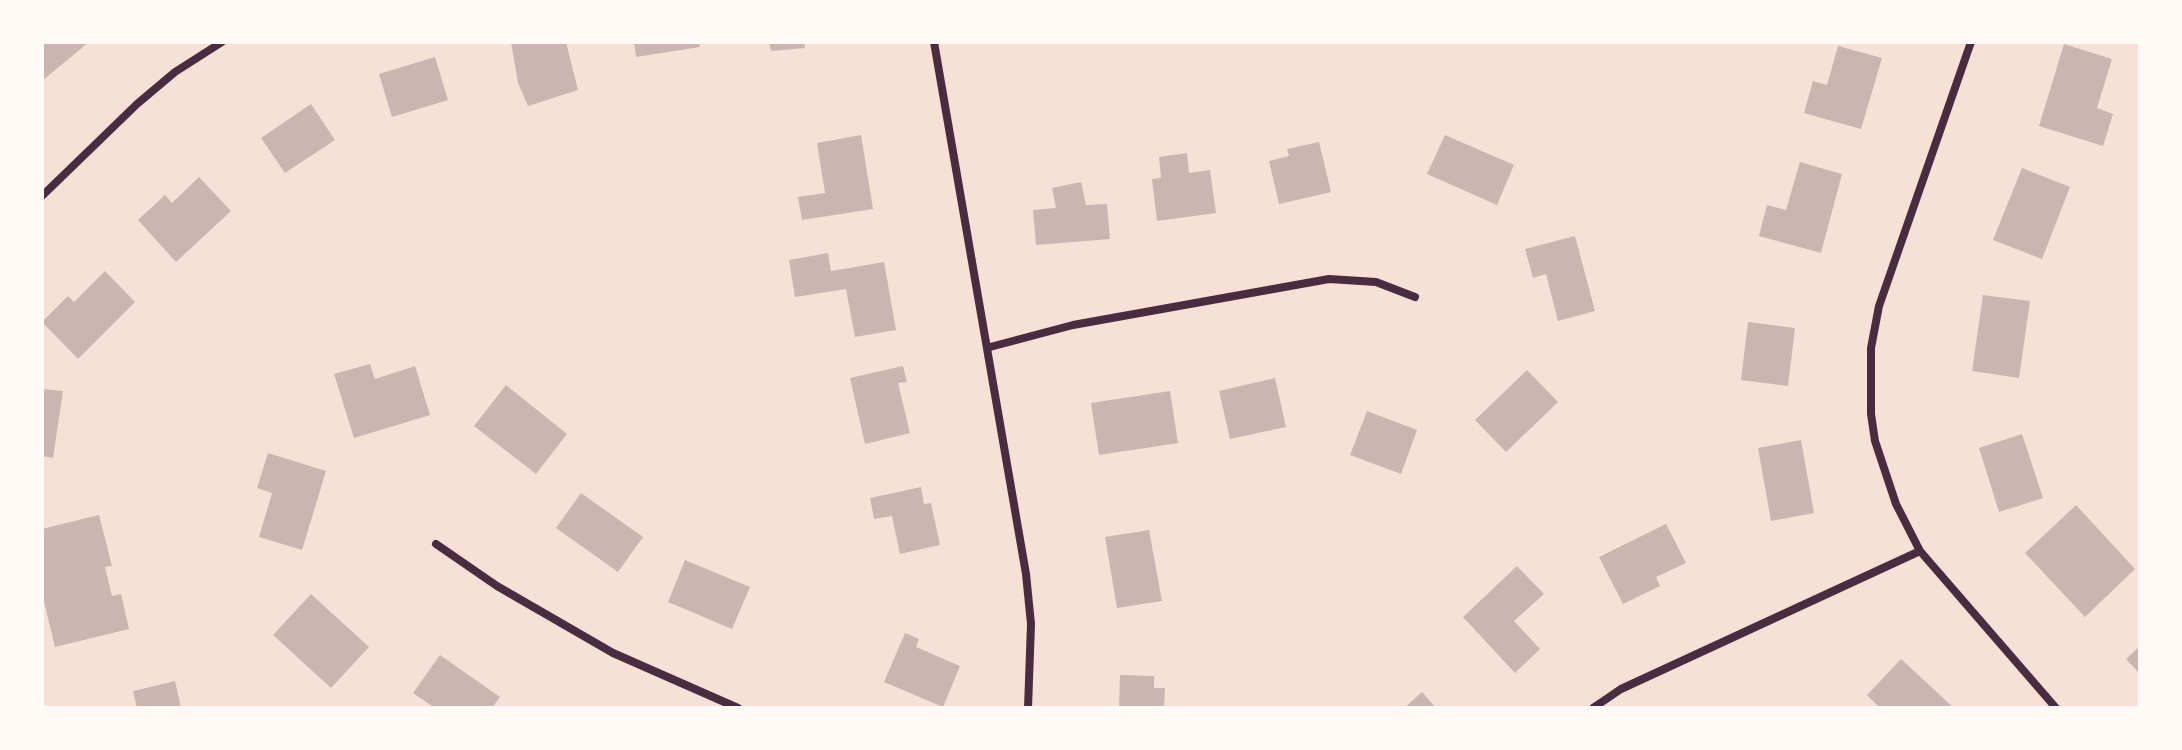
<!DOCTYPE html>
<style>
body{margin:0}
#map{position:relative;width:2182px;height:750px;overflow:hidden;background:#f7e1d7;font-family:Lora,serif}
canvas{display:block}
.frame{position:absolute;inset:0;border:44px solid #fffaf5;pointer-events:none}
</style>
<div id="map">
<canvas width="2182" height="750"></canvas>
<div class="frame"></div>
</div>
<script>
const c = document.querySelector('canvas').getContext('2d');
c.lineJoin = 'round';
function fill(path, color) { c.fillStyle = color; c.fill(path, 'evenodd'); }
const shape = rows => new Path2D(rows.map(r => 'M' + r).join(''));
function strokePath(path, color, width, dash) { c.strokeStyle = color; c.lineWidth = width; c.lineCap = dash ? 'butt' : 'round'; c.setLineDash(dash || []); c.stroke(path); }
fill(shape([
 [42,42,89,42,42,81],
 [511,42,566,42,578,90,528,106,518,83],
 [634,42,699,42,700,47,636,57],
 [769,42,804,42,805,48,771,51],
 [2064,44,2112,59,2097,108,2113,114,2103,146,2039,126],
 [1838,46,1882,58,1861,129,1804,113,1813,81,1827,85],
 [435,57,448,100,392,117,379,74],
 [311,104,335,140,285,173,261,138],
 [861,135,873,209,802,220,798,197,825,193,817,143],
 [1445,135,1514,165,1497,205,1427,174],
 [1319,142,1331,192,1279,204,1269,161,1289,156,1287,149],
 [1187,153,1189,173,1210,170,1216,213,1157,221,1152,179,1161,178,1159,157],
 [1800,162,1842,174,1821,253,1759,236,1767,205,1786,210],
 [2022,168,2070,187,2042,259,1993,240],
 [199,177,231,211,176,262,138,220,165,195,172,203],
 [1081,182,1086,205,1107,204,1110,239,1036,245,1033,210,1056,208,1052,188],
 [1575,236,1595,311,1558,321,1546,274,1533,278,1525,249],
 [828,253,831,271,884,262,896,330,855,337,846,289,795,297,789,260],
 [105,271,135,302,78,359,42,322,68,296,74,302],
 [1983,295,2030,301,2019,378,1972,371],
 [1748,322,1795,328,1788,386,1741,380],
 [370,364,375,379,415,366,430,415,354,438,334,374],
 [903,366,907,382,898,383,910,433,865,444,850,378],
 [1527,370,1558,402,1506,452,1475,420],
 [1275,378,1286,427,1230,439,1219,391],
 [506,385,567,434,536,474,474,426],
 [42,389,63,391,53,458,42,456],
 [1170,391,1178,443,1099,455,1091,403],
 [1367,411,1417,430,1401,474,1350,455],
 [2022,434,2043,498,1999,512,1979,448],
 [1801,440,1814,513,1771,521,1758,448],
 [268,453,326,471,302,550,259,537,272,493,257,488],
 [921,487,924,504,931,503,940,545,900,554,892,516,874,519,870,498],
 [581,493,643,537,618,572,556,528],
 [2076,505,2135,569,2085,617,2025,553],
 [99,515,112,566,105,567,112,596,121,594,129,629,55,647,42,594,42,529],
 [1666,524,1686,563,1656,577,1660,586,1623,604,1599,557],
 [1149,530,1162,601,1117,608,1105,537],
 [685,560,750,587,732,629,668,602],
 [1517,566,1544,594,1514,621,1540,649,1515,673,1463,617],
 [311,594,369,647,331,688,273,635],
 [905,633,919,639,916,647,960,666,943,707,884,682],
 [2140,646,2140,674,2126,659],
 [440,655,500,697,492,708,435,708,413,693],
 [1901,659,1954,708,1880,708,1867,695],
 [1120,675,1154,676,1154,688,1165,688,1164,708,1119,708],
 [175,681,181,708,137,708,133,691],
 [1422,692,1436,708,1404,708]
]), '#ccb4b1');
strokePath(shape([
 [934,42,1026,574,1031,624,1028,708],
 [1971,42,1879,306,1871,348,1871,414,1875,441,1896,504,1920,551,2056,708],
 [42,196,137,104,175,72,222,42],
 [990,347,1073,325,1329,279,1376,282,1415,297],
 [436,544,497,586,613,653,738,708],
 [1593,708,1621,689,1920,551]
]), '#4a2c40', 8);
</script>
